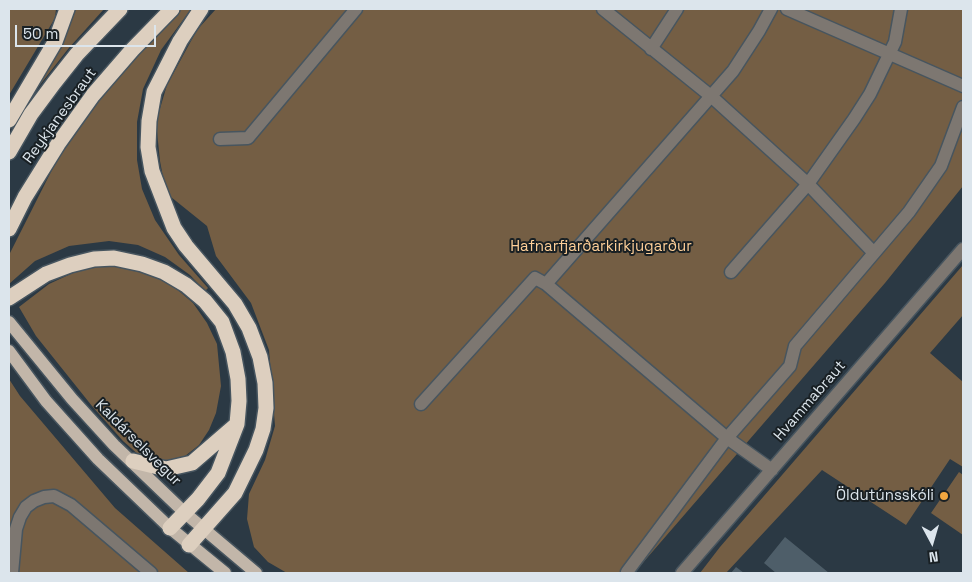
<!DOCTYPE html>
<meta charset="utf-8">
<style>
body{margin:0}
#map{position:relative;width:972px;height:582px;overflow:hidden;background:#2b3944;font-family:"Space Grotesk",sans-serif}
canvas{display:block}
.frame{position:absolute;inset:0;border:10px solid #dce5ec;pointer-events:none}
.north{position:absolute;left:907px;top:517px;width:50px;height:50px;-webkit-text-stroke:4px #192024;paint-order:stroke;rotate:174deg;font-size:14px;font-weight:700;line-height:20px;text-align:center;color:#dce5ec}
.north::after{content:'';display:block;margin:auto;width:18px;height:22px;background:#dce5ec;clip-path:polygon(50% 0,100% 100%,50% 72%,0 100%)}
.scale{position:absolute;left:15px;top:25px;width:141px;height:22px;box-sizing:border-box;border:2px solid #dce5ec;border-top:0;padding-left:6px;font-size:15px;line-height:18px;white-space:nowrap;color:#dce5ec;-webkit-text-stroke:4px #192024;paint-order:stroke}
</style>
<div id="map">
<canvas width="972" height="582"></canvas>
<div class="frame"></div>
<div class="north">N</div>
<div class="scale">50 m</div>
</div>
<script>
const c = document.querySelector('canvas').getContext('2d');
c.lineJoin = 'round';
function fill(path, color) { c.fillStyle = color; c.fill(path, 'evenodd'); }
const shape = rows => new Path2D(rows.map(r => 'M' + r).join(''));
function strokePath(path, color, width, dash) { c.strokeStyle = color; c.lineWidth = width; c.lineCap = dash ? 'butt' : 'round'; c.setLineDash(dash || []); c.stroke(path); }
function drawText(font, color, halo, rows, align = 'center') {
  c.font = font + ' "Space Grotesk",sans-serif'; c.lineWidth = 4; c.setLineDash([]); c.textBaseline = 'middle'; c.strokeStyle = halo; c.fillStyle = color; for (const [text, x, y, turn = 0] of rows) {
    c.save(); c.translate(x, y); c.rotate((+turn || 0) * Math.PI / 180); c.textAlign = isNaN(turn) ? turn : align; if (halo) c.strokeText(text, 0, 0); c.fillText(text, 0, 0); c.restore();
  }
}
fill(shape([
 [9,9,56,9,55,18,9,95],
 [72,9,104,9,68,49,25,104],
 [180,9,191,9,161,50,143,89,137,122,137,160,142,189,155,220,179,255,208,288,205,291,190,275,165,257,138,245,109,241,69,246,35,261,9,284,9,255,57,160,99,100,149,40],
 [216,9,963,9,963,186,885,283,634,573,287,573,268,562,254,547,247,519,249,494,265,460,275,426,269,350,251,303,216,256,207,226,166,193,160,161,156,122,167,85,197,30],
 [963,265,963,315,930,353,963,382,963,467,950,459,906,525,822,470,726,573,700,573,720,547],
 [100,266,130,267,154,274,173,286,193,303,207,323,217,344,221,386,216,413,209,430,199,445,185,456,170,460,155,460,140,456,123,441,92,406,36,336,19,307,49,284,75,272],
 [9,379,20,396,115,508,189,573,9,573],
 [959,472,963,475,963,535,931,513]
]), '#745e44');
fill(shape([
 [785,537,829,573,776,573,764,563],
 [736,567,744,573,731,573]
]), '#4e5e69');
const minor = shape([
 [603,9,712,97,808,184,874,253],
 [787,9,963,86],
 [651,49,677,9],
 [220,139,248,138,356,9],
 [731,272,808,184,854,119,870,94,895,42,901,9],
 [546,284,727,438,772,470],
 [421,404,535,278,546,284,733,71,759,31,771,9],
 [627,572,727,438,790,366,795,346,909,212,941,166,963,107],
 [12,573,16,529,20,517,26,507,34,501,44,497,54,496,71,505,151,573],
 [682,573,963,249]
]);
const major = shape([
 [9,322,72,399,114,445,185,513,256,573],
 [9,351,46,401,98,459,170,528,225,573]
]);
const highway = shape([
 [9,120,55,42,67,9],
 [9,152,31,114,54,83,77,54,120,9],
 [9,229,25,197,58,144,93,95,132,50,172,9],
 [9,298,46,274,70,265,94,259,114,258,142,264,164,272,186,285,205,301,222,322,233,352,238,379,239,401,237,424,218,473,198,499,170,528],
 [133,461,166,469,192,463,236,425],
 [189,545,235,493,256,450,263,429,266,408,265,383,260,357,249,328,235,304,186,246,174,228,152,171,148,147,149,121,154,92,180,41,201,9]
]);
strokePath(minor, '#47555f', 15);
strokePath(major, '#47555f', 15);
strokePath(highway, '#47555f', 18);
strokePath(minor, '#7d7771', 12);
strokePath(major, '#c2b6a9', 12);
strokePath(highway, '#ddcfbf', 15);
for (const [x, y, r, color] of [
 [944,496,5,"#f1a63f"]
]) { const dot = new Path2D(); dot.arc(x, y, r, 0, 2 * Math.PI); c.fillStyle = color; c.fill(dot); strokePath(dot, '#192024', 2); }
drawText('15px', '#dce5ec', '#192024', [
 ["Reykjanesbraut",60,116,-54],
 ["Hvammabraut",810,401,-49],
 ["Kaldárselsvegur",138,443,45]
]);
drawText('15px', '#fecf98', '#192024', [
 ["Hafnarfjarðarkirkjugarður",601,247]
]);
drawText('15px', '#dce5ec', '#192024', [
 ["Öldutúnsskóli",934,496]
], 'right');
</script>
